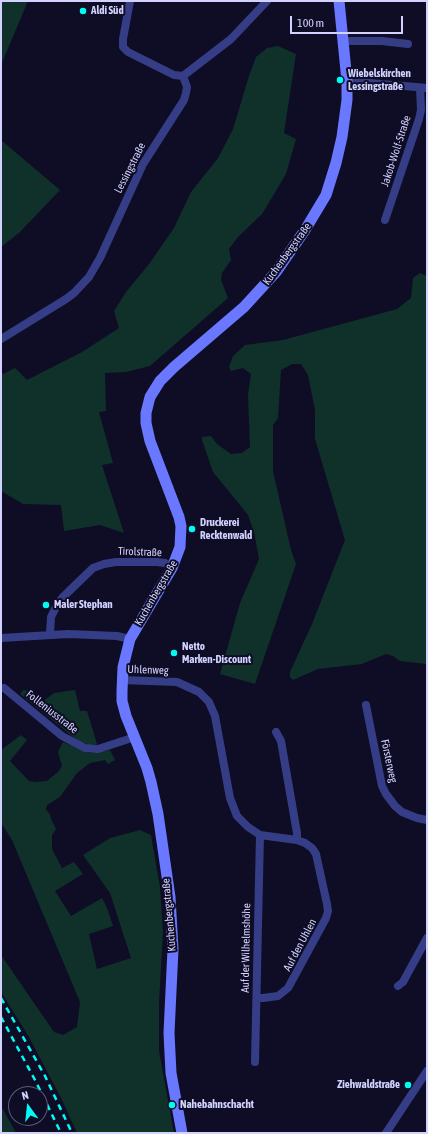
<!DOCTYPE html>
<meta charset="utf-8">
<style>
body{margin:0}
#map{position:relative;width:428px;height:1134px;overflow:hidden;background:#0e0d25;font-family:"Asap Condensed",sans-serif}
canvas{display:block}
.frame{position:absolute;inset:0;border:2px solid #d2d2ff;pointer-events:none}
.north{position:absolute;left:8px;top:1086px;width:40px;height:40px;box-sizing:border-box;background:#0e0d25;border:1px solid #5c5c7c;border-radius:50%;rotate:345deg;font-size:11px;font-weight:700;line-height:16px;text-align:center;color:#d2d2ff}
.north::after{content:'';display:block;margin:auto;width:14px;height:18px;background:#00fdf5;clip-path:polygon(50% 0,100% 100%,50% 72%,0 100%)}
.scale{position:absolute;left:290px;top:16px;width:113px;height:18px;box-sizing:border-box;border:2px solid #d2d2ff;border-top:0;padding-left:5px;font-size:12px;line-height:14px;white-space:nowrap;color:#d2d2ff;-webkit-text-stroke:3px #0e0d25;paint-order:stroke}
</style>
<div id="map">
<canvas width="428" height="1134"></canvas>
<div class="frame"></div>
<div class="north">N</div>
<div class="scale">100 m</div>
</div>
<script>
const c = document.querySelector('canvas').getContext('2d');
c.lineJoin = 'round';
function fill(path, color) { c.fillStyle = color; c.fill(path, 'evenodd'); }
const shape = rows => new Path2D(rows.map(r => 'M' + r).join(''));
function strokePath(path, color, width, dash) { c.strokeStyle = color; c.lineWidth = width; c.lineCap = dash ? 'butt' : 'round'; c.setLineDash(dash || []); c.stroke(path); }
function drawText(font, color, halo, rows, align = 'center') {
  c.font = font + ' "Asap Condensed",sans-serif'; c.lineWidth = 4; c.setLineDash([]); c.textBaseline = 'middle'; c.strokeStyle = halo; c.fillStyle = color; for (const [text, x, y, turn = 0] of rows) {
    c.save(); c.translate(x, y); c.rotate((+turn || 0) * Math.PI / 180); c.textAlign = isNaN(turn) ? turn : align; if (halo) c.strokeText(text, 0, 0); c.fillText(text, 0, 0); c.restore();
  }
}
fill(shape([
 [1,1,28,1,1,65],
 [278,46,296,54,284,133,296,139,286,174,262,214,238,237,229,249,231,260,222,273,221,280,228,298,150,366,126,372,105,373,106,411,99,412,113,463,102,465,124,533,100,525,64,531,61,505,23,504,1,491,1,373,3,374,15,368,27,380,82,352,119,328,114,311,126,292,149,264,174,228,191,192,218,158,233,129,249,76,256,57,267,48],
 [1,140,60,190,19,233,1,247],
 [420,273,427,276,427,664,400,661,393,656,386,654,362,664,318,669,293,680,290,677,290,672,312,624,345,540,315,439,315,410,308,375,301,364,292,364,281,370,278,418,273,425,273,471,291,550,296,564,255,684,220,674,240,603,259,559,254,532,248,515,213,472,202,440,202,437,211,436,217,444,231,454,242,453,250,447,248,394,251,374,243,368,231,371,229,367,233,356,245,345,283,340,397,309,411,298,413,278],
 [23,690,29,691,42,702,54,693,75,690,80,711,87,711,97,744,90,745,78,741,20,694],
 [21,735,27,740,10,761,29,781,36,782,47,781,59,771,62,766,58,752,63,742,89,753,110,750,115,760,108,764,105,760,90,763,77,773,60,797,47,805,46,810,50,814,51,819,56,829,52,835,52,849,62,868,74,862,83,874,55,891,71,916,102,898,107,908,113,926,89,934,97,969,131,958,110,893,83,855,110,838,140,830,151,835,160,887,163,933,159,1002,159,1051,174,1133,77,1133,61,1098,29,1037,1,992,1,955,54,1032,63,1035,77,1027,80,1002,12,840,1,823,1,750],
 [1,1106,5,1113,16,1133,1,1133]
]), '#10302a');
strokePath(shape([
 [130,1,123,39,123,47,128,52,174,75,183,76],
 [342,41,382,41,408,44],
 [183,76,231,39,267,1],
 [347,81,427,88],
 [385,220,419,119,421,110,420,88],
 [1,339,66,299,74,293,89,277,100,258,143,164,184,100,186,93,187,87,183,76],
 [50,634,51,617,57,605,63,597,93,568,104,564,116,562,157,562,165,563,172,568],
 [1,638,68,634,117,636,130,639],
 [121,680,177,682,199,692,209,702,215,716,230,798,237,816,248,827,260,835,297,840,305,843,312,848,316,854,327,904,328,911,326,918,288,988,278,996,263,998,257,998],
 [4,688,62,736,85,748,98,749,135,737],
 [366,705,382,786,386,794,395,806,402,812,417,818,427,820],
 [276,732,281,741,297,833,297,840],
 [398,986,403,982,427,938],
 [255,1062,260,835],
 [386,1133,427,1071]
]), '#363d87', 8);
strokePath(shape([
 [182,1133,171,1073,169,1033,173,949,170,897,158,814,151,782,147,768,126,716,122,701,122,691,123,667,130,639,172,568,180,547,181,526,179,517,150,441,146,423,146,413,150,397,160,381,174,367,244,307,276,272,305,230,326,195,336,163,342,137,347,100,347,81,339,1]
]), '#6978ff', 11);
strokePath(shape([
 [1,998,45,1076,72,1133],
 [1,1017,35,1080,61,1133]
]), '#00fdf5', 2.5, [6, 5]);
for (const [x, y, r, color] of [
 [83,11,4,"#00fdf5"],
 [340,80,4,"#00fdf5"],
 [192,529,4,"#00fdf5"],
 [46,605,4,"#00fdf5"],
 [174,653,4,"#00fdf5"],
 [408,1085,4,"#00fdf5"],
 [172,1105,4,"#00fdf5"]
]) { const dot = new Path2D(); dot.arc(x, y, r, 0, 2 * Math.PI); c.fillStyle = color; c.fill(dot); strokePath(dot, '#0e0d25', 1.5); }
drawText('bold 11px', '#d2d2ff', '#0e0d25', [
 ["Aldi Süd",91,11],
 ["Wiebelskirchen",348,74],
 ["Lessingstraße",348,87],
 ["Druckerei",200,523],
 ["Recktenwald",200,536],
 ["Maler Stephan",54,605],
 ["Netto",182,647],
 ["Marken-Discount",182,660],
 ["Ziehwaldstraße",400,1085,"right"],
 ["Nahebahnschacht",180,1105]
], 'left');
drawText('11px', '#d2d2ff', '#0e0d25', [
 ["Jakob-Wolf-Straße",396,151,-72],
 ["Lessingstraße",130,168,-63],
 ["Kuchenbergstraße",287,254,-54],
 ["Tirolstraße",140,552,2],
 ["Kuchenbergstraße",156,593,-60],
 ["Uhlenweg",148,670,2],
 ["Folleniusstraße",52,712,38],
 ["Försterweg",389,761,78],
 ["Kuchenbergstraße",169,915,-95],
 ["Auf den Uhlen",300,945,-62],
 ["Auf der Wilhelmshöhe",246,948,-89]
]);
</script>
